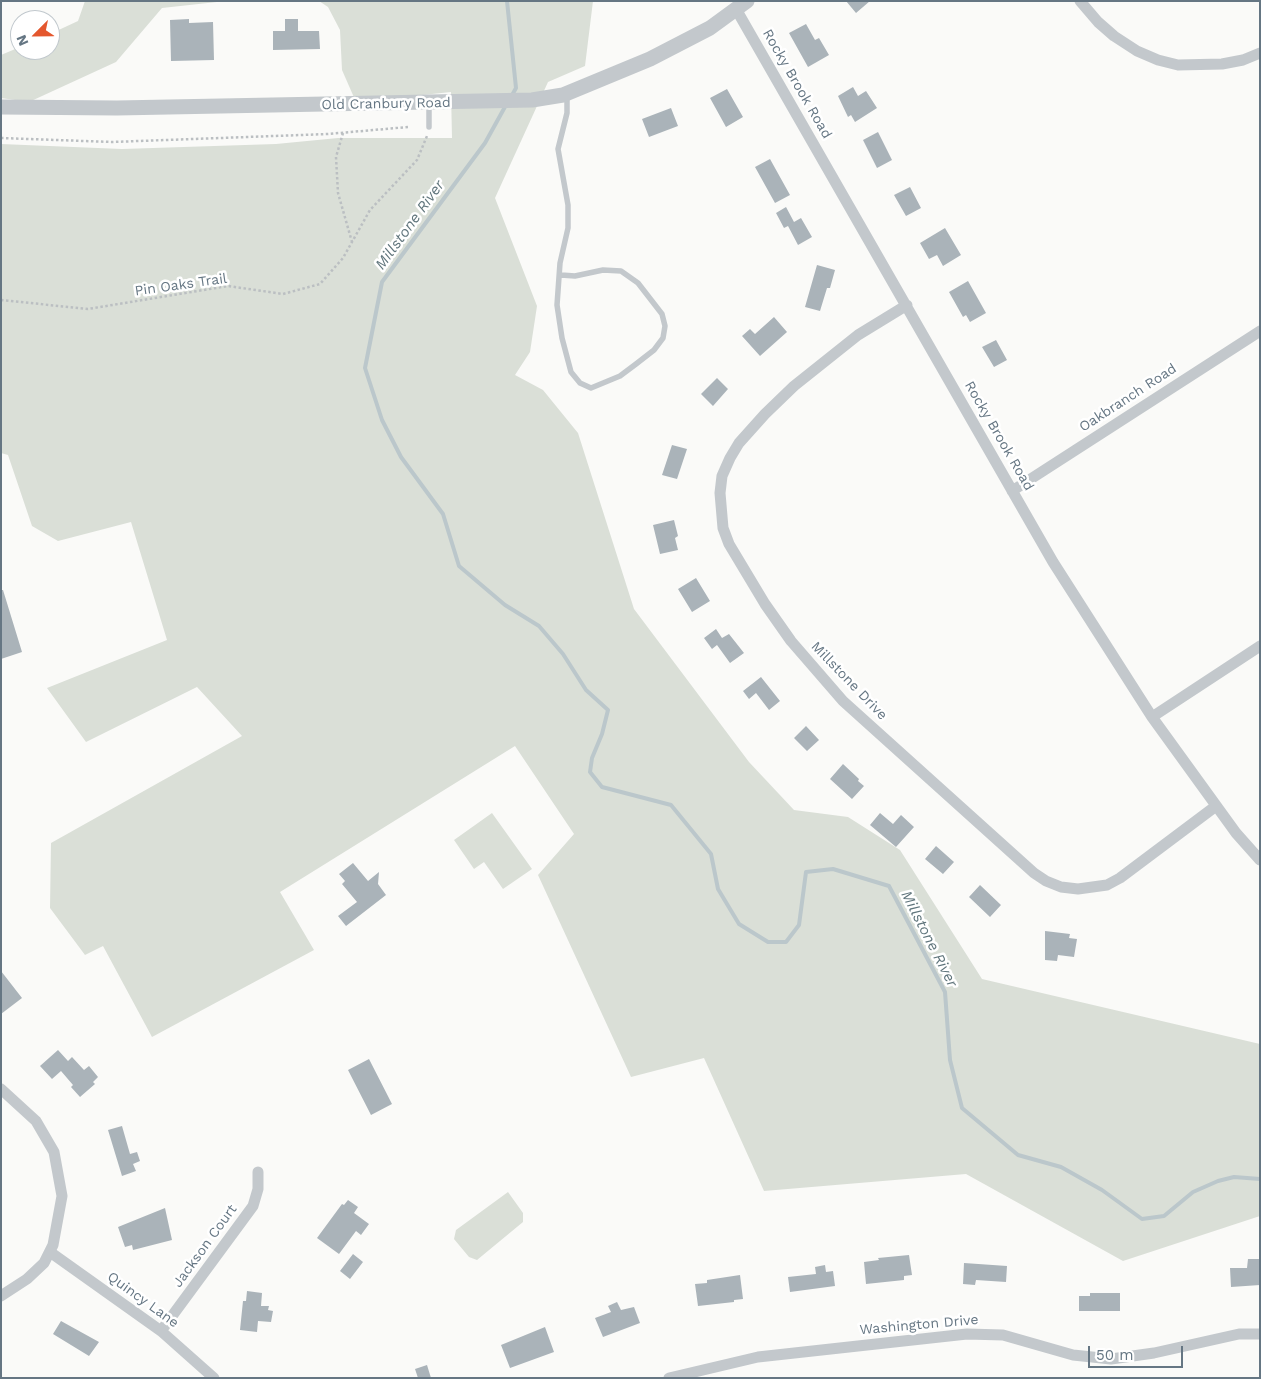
<!DOCTYPE html>
<style>
body{margin:0}
#map{position:relative;width:1261px;height:1379px;overflow:hidden;background:#fafaf8;font-family:"Work Sans",sans-serif}
canvas{display:block}
.frame{position:absolute;inset:0;border:2px solid #657683;pointer-events:none}
.north{position:absolute;left:10px;top:10px;width:50px;height:50px;box-sizing:border-box;background:#fff;border:1px solid #c1c8cd;border-radius:50%;rotate:247deg;font-size:14px;font-weight:700;line-height:20px;text-align:center;color:#657683}
.north::after{content:'';display:block;margin:auto;width:18px;height:22px;background:#e4572e;clip-path:polygon(50% 0,100% 100%,50% 72%,0 100%)}
.scale{position:absolute;left:1088px;top:1346px;width:95px;height:22px;box-sizing:border-box;border:2px solid #657683;border-top:0;padding-left:6px;font-size:15px;line-height:18px;white-space:nowrap;color:#657683;-webkit-text-stroke:4px #fff;paint-order:stroke}
</style>
<div id="map">
<canvas width="1261" height="1379"></canvas>
<div class="frame"></div>
<div class="north">N</div>
<div class="scale">50 m</div>
</div>
<script>
const c = document.querySelector('canvas').getContext('2d');
c.lineJoin = 'round';
function fill(path, color) { c.fillStyle = color; c.fill(path, 'evenodd'); }
const shape = rows => new Path2D(rows.map(r => 'M' + r).join(''));
function strokePath(path, color, width, dash) { c.strokeStyle = color; c.lineWidth = width; c.lineCap = dash ? 'butt' : 'round'; c.setLineDash(dash || []); c.stroke(path); }
function drawText(font, color, halo, rows, align = 'center') {
  c.font = font + ' "Work Sans",sans-serif'; c.lineWidth = 5; c.setLineDash([]); c.textBaseline = 'middle'; c.strokeStyle = halo; c.fillStyle = color; for (const [text, x, y, turn = 0] of rows) {
    c.save(); c.translate(x, y); c.rotate((+turn || 0) * Math.PI / 180); c.textAlign = isNaN(turn) ? turn : align; if (halo) c.strokeText(text, 0, 0); c.fillText(text, 0, 0); c.restore();
  }
}
fill(shape([
 [85,1,226,1,162,8,116,62,29,102,1,98,1,55,20,47,20,50,50,50,50,34,78,21],
 [319,1,593,1,585,66,548,82,495,198,537,306,530,352,515,375,543,390,578,433,634,609,749,762,794,810,848,817,900,850,982,979,1260,1044,1260,1216,1123,1261,966,1174,764,1191,704,1058,631,1077,538,875,574,834,515,746,280,892,314,950,152,1037,103,946,85,955,50,908,51,843,242,736,197,687,86,742,47,688,167,640,131,522,58,541,32,526,8,455,1,453,1,144,122,149,276,144,338,138,452,138,451,92,356,102,342,70,340,30,328,7],
 [492,813,532,869,503,889,484,862,474,869,454,840],
 [508,1192,523,1213,523,1222,477,1260,469,1257,454,1239,456,1230]
]), '#dadfd7');
strokePath(shape([
 [507,1,516,88,511,97],
 [506,105,485,143,382,282,365,368,382,420,401,457,443,514,459,566,505,605,539,626,563,654,586,690,608,710,602,734,592,758,590,772,602,787,671,805,711,854,718,889,739,924,768,942,786,942,799,925,806,872,833,869,889,886,945,992,950,1060,962,1108,1018,1155,1061,1167,1102,1190,1142,1219,1164,1216,1193,1192,1218,1181,1234,1177,1260,1179]
]), '#bbc7cb', 4);
fill(shape([
 [846,1,870,1,856,13],
 [189,19,189,23,213,22,214,60,171,61,170,20],
 [285,19,298,19,298,31,319,31,320,49,273,50,273,31,285,31],
 [806,24,815,40,819,38,829,55,808,67,789,33],
 [853,87,858,96,866,91,877,108,855,122,851,115,848,117,838,96],
 [727,89,743,117,726,127,710,98],
 [671,108,678,126,649,137,642,119],
 [878,132,892,160,877,168,863,140],
 [770,159,790,195,775,203,755,167],
 [910,187,921,208,906,216,894,195],
 [786,207,794,222,801,218,812,237,798,245,788,226,784,228,776,213],
 [945,228,961,255,943,266,937,255,929,259,920,243],
 [817,265,835,270,830,288,827,288,820,311,805,307],
 [968,281,986,313,970,322,966,315,963,317,949,292],
 [774,317,787,332,760,356,742,336,750,329,755,334],
 [996,340,1007,360,994,367,982,347],
 [717,378,728,389,713,406,701,394],
 [672,445,687,449,677,479,662,475],
 [674,520,678,536,675,538,678,550,660,554,653,525],
 [696,578,710,601,692,612,678,589],
 [1,590,3,590,22,652,1,659],
 [716,629,722,638,729,634,744,653,730,663,717,645,712,649,704,638],
 [761,677,780,701,769,710,756,693,749,699,743,691],
 [806,726,819,740,807,751,794,738],
 [843,764,859,779,858,781,864,786,852,799,830,779],
 [880,813,893,824,901,815,914,827,896,847,870,825],
 [936,846,954,862,943,874,925,859],
 [353,863,368,881,379,872,378,884,386,895,346,926,338,916,357,902,342,884,345,881,339,874],
 [980,885,1001,905,990,917,969,897],
 [1045,931,1070,934,1069,938,1077,939,1074,957,1058,955,1057,961,1045,960],
 [1,971,22,998,1,1014],
 [58,1050,68,1061,72,1057,84,1070,89,1066,98,1077,93,1082,95,1084,80,1097,71,1087,73,1085,61,1071,52,1079,40,1066],
 [369,1059,392,1104,371,1115,348,1070],
 [122,1126,130,1154,137,1152,140,1161,133,1164,136,1171,122,1176,108,1130],
 [348,1200,358,1207,354,1213,369,1224,361,1235,356,1231,339,1254,317,1238,342,1204,344,1205],
 [165,1208,172,1240,133,1250,132,1245,125,1247,118,1227],
 [353,1254,363,1262,350,1279,340,1271],
 [909,1255,912,1275,904,1276,904,1280,866,1284,864,1262,879,1260,878,1258],
 [1248,1259,1260,1259,1260,1285,1231,1287,1230,1268,1247,1268],
 [964,1263,1007,1266,1006,1282,976,1280,975,1285,963,1284],
 [825,1265,826,1272,833,1271,835,1286,790,1292,788,1277,816,1274,815,1267],
 [740,1275,743,1299,734,1300,734,1302,698,1306,695,1284,707,1283,707,1280],
 [247,1291,262,1293,261,1306,269,1306,268,1310,273,1311,271,1322,258,1321,257,1332,240,1330,243,1301,246,1301],
 [1090,1293,1120,1293,1120,1311,1079,1311,1079,1296,1090,1296],
 [617,1302,621,1310,634,1307,640,1323,603,1337,595,1318,611,1312,608,1306],
 [61,1321,99,1342,89,1356,53,1334],
 [545,1327,554,1352,510,1368,501,1345],
 [427,1365,431,1378,418,1378,415,1369]
]), '#aab3b9');
strokePath(shape([
 [343,133,336,157,338,193,352,242],
 [1,138,112,142,328,134,408,127],
 [1,300,88,309,228,286,283,294,320,284,343,258,370,210,417,160,427,136]
]), '#bbbfc2', 2.5, [2.5, 2.5]);
strokePath(shape([
 [429,103,429,127],
 [561,275,575,276,603,270,621,271,638,283,662,314,665,326,663,338,654,350,636,364,620,376,591,388,580,383,571,372,562,338,557,305,560,263,568,228,568,205,558,149,567,113,567,95]
]), '#c3c8cc', 5.5);
strokePath(shape([
 [1080,1,1098,22,1114,36,1137,51,1158,60,1178,65,1222,64,1243,60,1260,53],
 [736,9,1053,562,1152,717,1236,833,1260,860],
 [907,305,858,335,794,386,765,414,739,443,730,458,722,476,720,493,723,528,729,544,765,604,791,641,843,701,1034,873,1046,881,1061,887,1078,889,1107,885,1120,878,1216,806],
 [1012,491,1260,331],
 [1152,717,1260,646],
 [1,1089,36,1121,54,1152,62,1196,53,1245,44,1263,27,1279,1,1296],
 [50,1252,161,1331,214,1378],
 [161,1331,253,1206,258,1189,258,1172],
 [669,1378,758,1357,967,1334,1003,1335,1073,1355,1111,1359,1154,1353,1239,1334,1260,1334]
]), '#c3c8cc', 11);
strokePath(shape([
 [1,107,117,108,532,100,563,95,650,59,710,28,747,1]
]), '#c3c8cc', 15);
drawText('14px', '#657683', '#fff', [
 ["Rocky Brook Road",797,84,60],
 ["Old Cranbury Road",386,104,-1],
 ["Pin Oaks Trail",181,285,-8],
 ["Oakbranch Road",1128,398,-33],
 ["Rocky Brook Road",999,436,60],
 ["Millstone Drive",849,681,46],
 ["Jackson Court",205,1246,-54],
 ["Quincy Lane",143,1300,36],
 ["Washington Drive",919,1325,-5]
]);
drawText('italic 15px', '#60757c', '#fff', [
 ["Millstone River",410,225,-54],
 ["Millstone River",929,939,63]
]);
</script>
